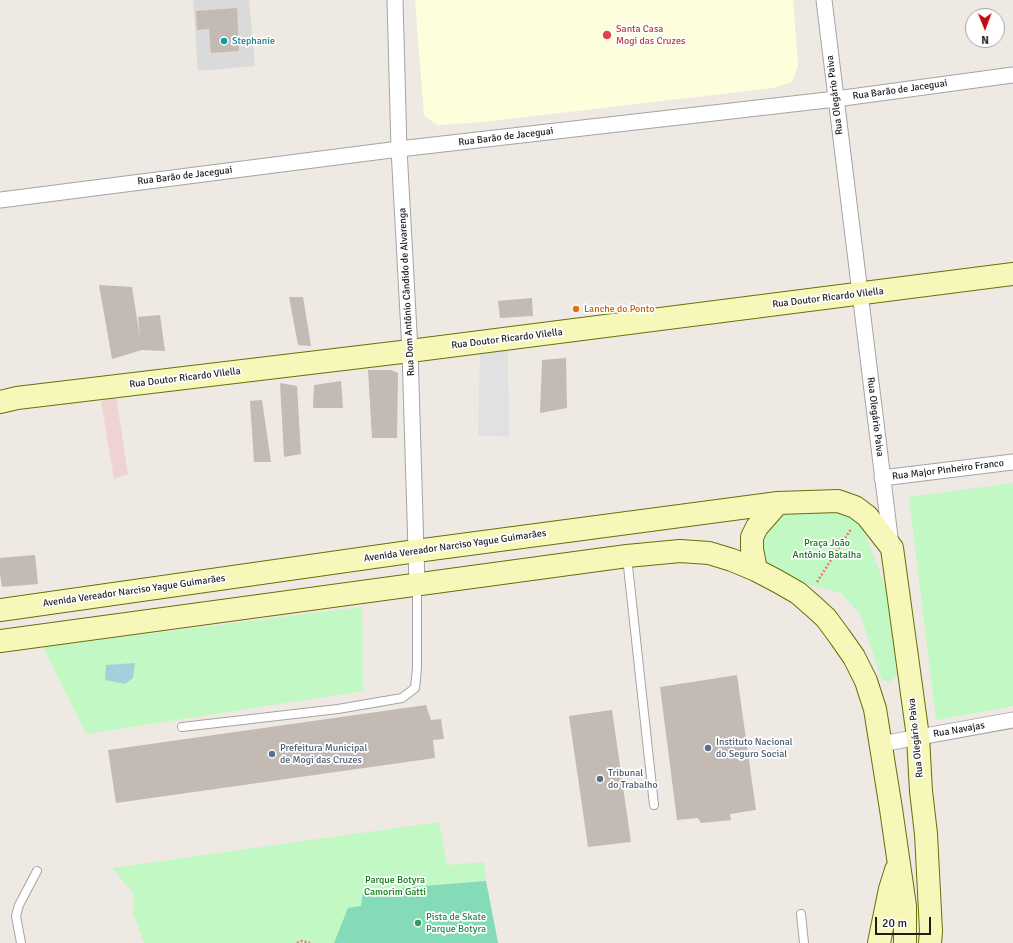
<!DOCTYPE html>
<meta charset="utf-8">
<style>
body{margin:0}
#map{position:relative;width:1013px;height:943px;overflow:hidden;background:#eeeae3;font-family:Signika,sans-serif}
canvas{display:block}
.north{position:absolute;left:965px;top:8px;width:40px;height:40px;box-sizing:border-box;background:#fff;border:1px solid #a5a5a5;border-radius:50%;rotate:179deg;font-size:11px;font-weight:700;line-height:16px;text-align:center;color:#1d1d1d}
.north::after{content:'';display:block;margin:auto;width:14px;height:18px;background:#c5060b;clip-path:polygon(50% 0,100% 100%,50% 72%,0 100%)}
.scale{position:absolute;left:875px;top:917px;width:56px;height:18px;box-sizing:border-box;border:2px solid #1d1d1d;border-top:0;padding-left:5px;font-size:12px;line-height:14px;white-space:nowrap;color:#1d1d1d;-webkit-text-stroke:3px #fff;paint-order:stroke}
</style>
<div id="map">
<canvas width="1013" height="943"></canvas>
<div class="north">N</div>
<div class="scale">20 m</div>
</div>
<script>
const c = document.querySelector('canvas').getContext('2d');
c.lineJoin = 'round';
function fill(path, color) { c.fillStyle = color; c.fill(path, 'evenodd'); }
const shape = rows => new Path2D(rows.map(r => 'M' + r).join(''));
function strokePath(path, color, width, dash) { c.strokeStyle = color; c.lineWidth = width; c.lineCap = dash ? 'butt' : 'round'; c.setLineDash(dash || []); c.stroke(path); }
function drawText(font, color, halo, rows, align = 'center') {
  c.font = font + ' Signika,sans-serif'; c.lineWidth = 3.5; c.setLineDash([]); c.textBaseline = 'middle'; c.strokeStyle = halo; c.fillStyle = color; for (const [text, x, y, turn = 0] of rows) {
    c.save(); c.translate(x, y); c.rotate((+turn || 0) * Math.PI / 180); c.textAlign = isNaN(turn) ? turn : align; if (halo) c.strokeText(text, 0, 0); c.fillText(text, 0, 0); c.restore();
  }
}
fill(shape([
 [193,0,249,0,255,66,198,71]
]), '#dbdada');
fill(shape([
 [116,396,128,474,114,479,101,401]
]), '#efd3d3');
fill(shape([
 [415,0,793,0,798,65,792,82,773,88,483,122,438,125,424,116]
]), '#fefddc');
fill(shape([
 [1013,483,1013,706,936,720,909,497],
 [836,509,848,514,863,528,891,601,899,666,896,676,890,682,882,680,860,614,841,593,802,583,766,563,759,553,764,534,774,519,791,510],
 [362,607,363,691,86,734,43,647],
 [439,822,447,865,484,862,486,881,498,943,144,943,133,913,134,895,112,868]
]), '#c1f8c4');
fill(shape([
 [486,881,498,943,334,943,348,908,361,906,363,891]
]), '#83dbb7');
fill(shape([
 [508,348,509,437,478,435,480,351]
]), '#e1e1e1');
fill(shape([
 [135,663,133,678,125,684,105,680,106,665]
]), '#a5d0db');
fill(shape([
 [237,8,239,51,211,53,209,29,197,30,196,11],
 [99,285,132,287,140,338,138,317,160,315,165,351,142,350,112,359],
 [289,297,303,297,311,346,298,345],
 [532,298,533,316,500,318,498,301],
 [566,358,567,408,540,413,542,360],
 [368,370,391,370,398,373,397,438,372,438],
 [341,381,343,408,313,408,314,385],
 [280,383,297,386,301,454,284,457],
 [262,400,271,462,254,462,250,401],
 [35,555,38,584,2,587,0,574,0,558],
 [737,675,756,810,730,814,731,820,701,823,698,818,677,820,660,687],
 [426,705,431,720,441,719,444,739,433,740,435,758,116,803,108,750],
 [612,710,631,842,588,847,569,716]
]), '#c2bab3');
const lane = shape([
 [627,557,654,805],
 [182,727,338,709,402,698,415,688,417,668,417,585],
 [801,914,804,943],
 [21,943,16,916,19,905,37,871]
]);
const street = shape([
 [395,0,399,149,410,351,417,584],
 [824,0,891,545],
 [0,200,399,149,836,99,1013,75],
 [882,478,1013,462],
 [881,744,1013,720]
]);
const secondary = shape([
 [0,402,17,398,410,351,1013,274],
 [756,570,752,549,752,537,757,527,778,503],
 [0,610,416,551,778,503,838,501,855,507,867,516,892,548,918,737,921,791,926,834,931,931,930,943],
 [0,641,627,556,680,551,709,553,732,560,756,570,777,581,798,593,814,607,826,618,840,637,854,657,866,681,875,709,891,809,905,906,905,943],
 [879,943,890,889,896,870]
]);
strokePath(lane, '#a4a4a4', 10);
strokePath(street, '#a4a4a4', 17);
strokePath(secondary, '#687008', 24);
strokePath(shape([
 [817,582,851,529],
 [297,943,302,941,310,943]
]), '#f6776d', 2.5, [2, 2]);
strokePath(lane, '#fff', 8);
strokePath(street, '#fff', 15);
strokePath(secondary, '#f6f7b8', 22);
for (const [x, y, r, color] of [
 [607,35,5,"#e0444e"],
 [224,41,4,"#0f9aa8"],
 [576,309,4,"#e8710a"],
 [708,748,4,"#5c6f8a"],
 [272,754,4,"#5c6f8a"],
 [600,779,4,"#5c6f8a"],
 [418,923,4,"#2e9e5b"]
]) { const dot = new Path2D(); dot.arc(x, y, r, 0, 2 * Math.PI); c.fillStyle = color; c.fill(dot); strokePath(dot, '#fff', 1.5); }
drawText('10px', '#be3a42', '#fff', [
 ["Santa Casa",616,29],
 ["Mogi das Cruzes",616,41]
], 'left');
drawText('10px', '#0d838f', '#fff', [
 ["Stephanie",232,41]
], 'left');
drawText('10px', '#1d1d1d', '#fff', [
 ["Rua Barão de Jaceguai",900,90,-8],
 ["Rua Olegário Paiva",835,95,-97],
 ["Rua Barão de Jaceguai",506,137,-7],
 ["Rua Barão de Jaceguai",185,176,-7],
 ["Rua Dom Antônio Cândido de Alvarenga",407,292,-93],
 ["Rua Doutor Ricardo Vilella",828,298,-7],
 ["Rua Doutor Ricardo Vilella",507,339,-7],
 ["Rua Doutor Ricardo Vilella",185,378,-7],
 ["Rua Olegário Paiva",875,417,83],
 ["Rua Major Pinheiro Franco",948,470,-7],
 ["Avenida Vereador Narciso Yague Guimarães",455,546,-8],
 ["Avenida Vereador Narciso Yague Guimarães",134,591,-8],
 ["Rua Navajas",959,730,-10],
 ["Rua Olegário Paiva",916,738,-96]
]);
drawText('10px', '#c56008', '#fff', [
 ["Lanche do Ponto",584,309]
], 'left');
drawText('10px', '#0e7814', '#fff', [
 ["Praça João",827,543],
 ["Antônio Batalha",827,555],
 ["Parque Botyra",395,880],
 ["Camorim Gatti",395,892]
]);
drawText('10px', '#4e5e75', '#fff', [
 ["Instituto Nacional",716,742],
 ["do Seguro Social",716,754],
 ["Prefeitura Municipal",280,748],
 ["de Mogi das Cruzes",280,760],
 ["Tribunal",608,773],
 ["do Trabalho",608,785]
], 'left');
drawText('10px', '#27864d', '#fff', [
 ["Pista de Skate",426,917],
 ["Parque Botyra",426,929]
], 'left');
</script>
